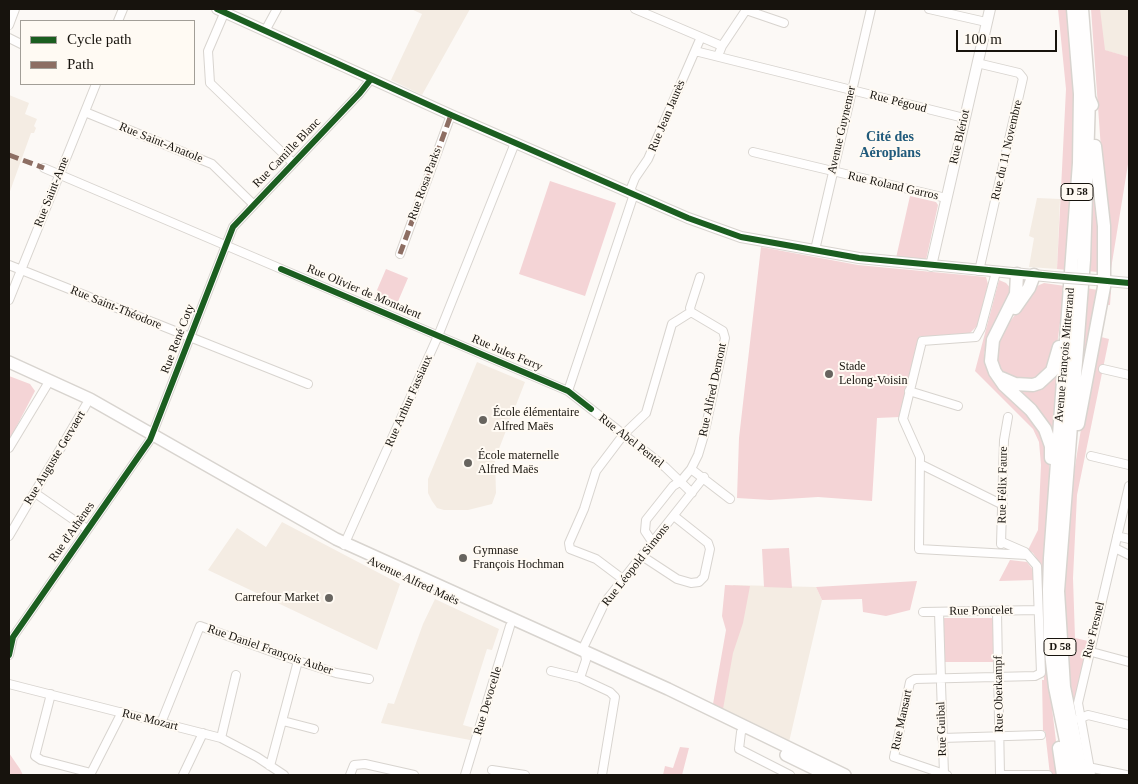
<!DOCTYPE html>
<meta charset="utf-8">
<style>
body{margin:0}
#map{position:relative;width:1138px;height:784px;overflow:hidden;background:#fcf9f6;font-family:"Times New Roman",serif}
canvas{display:block}
.frame{position:absolute;inset:0;border:10px solid #17130d;pointer-events:none}
.legend{position:absolute;left:20px;top:20px;width:175px;height:65px;box-sizing:border-box;background:#fffaf3;border:1px solid #a29e97;margin:0;padding:6px 9px;list-style:none;font-size:15px;color:#17130d}
.legend li{display:flex;align-items:center;gap:10px;height:25px}
.legend b{width:25px;border:1px solid #a29e97}
.scale{position:absolute;left:956px;top:30px;width:101px;height:22px;box-sizing:border-box;border:2px solid #17130d;border-top:0;padding-left:6px;font-size:15px;line-height:18px;white-space:nowrap;color:#17130d;-webkit-text-stroke:4px #fffaf3;paint-order:stroke}
</style>
<div id="map">
<canvas width="1138" height="784"></canvas>
<div class="frame"></div>
<ul class="legend">
<li><b style="height:6px;background:#1b5e20"></b>Cycle path</li>
<li><b style="height:6px;background:#8d6e63"></b>Path</li>
</ul>
<div class="scale">100 m</div>
</div>
<script>
const c = document.querySelector('canvas').getContext('2d');
c.lineJoin = 'round';
function fill(path, color) { c.fillStyle = color; c.fill(path, 'evenodd'); }
const shape = rows => new Path2D(rows.map(r => 'M' + r).join(''));
function strokePath(path, color, width, dash) { c.strokeStyle = color; c.lineWidth = width; c.lineCap = dash ? 'butt' : 'round'; c.setLineDash(dash || []); c.stroke(path); }
function drawText(font, color, halo, rows, align = 'center') {
  c.font = font + ' "Times New Roman",serif'; c.lineWidth = 4; c.setLineDash([]); c.textBaseline = 'middle'; c.strokeStyle = halo; c.fillStyle = color; for (const [text, x, y, turn = 0] of rows) {
    c.save(); c.translate(x, y); c.rotate((+turn || 0) * Math.PI / 180); c.textAlign = isNaN(turn) ? turn : align; if (halo) c.strokeText(text, 0, 0); c.fillText(text, 0, 0); c.restore();
  }
}
fill(shape([
 [411,9,470,9,422,95,391,80,422,14],
 [1095,9,1129,9,1129,57,1100,49],
 [9,95,29,103,25,114,37,119,34,126,36,128,34,133,31,133,9,194],
 [1037,198,1060,199,1057,269,1029,267,1034,238,1029,236],
 [477,362,525,382,495,459,496,493,492,504,468,510,444,510,437,508,432,501,428,493,428,479],
 [282,522,400,584,377,650,208,570,237,528,266,547],
 [733,585,816,587,822,600,789,742,716,706],
 [435,599,499,629,492,650,487,649,463,725,474,728,470,740,381,723,388,703,394,704,423,624]
]), '#f4ece3');
fill(shape([
 [1058,9,1067,9,1074,92,1074,148,1066,270,1057,269,1066,89],
 [1091,9,1100,9,1105,50,1129,57,1129,158,1110,275],
 [1093,178,1101,229,1098,272,1087,271],
 [550,181,616,203,585,296,519,274],
 [910,196,936,202,938,205,926,260,896,258],
 [761,247,858,265,986,277,988,284,979,324,967,336,920,336,900,417,877,418,872,501,818,497,770,500,737,498,739,438],
 [386,269,408,278,396,306,374,297],
 [999,280,1006,283,1013,291,987,340,984,355,986,365,989,372,1037,421,1049,450,1050,691,1060,775,1050,775,1045,731,1043,731,1042,680,1044,680,1039,562,1033,553,1028,550,1038,530,1041,465,1039,442,1033,429,975,371],
 [1044,283,1065,286,1057,345,1051,363,1037,379,1020,381,997,368,996,347,1008,324,1037,286],
 [1086,288,1098,290,1079,402],
 [1108,290,1111,291,1110,305,1106,305,1101,337,1109,339,1077,495,1073,578,1075,638,1088,641,1076,701,1072,701,1064,616,1064,578,1071,491,1086,398],
 [1060,370,1054,438,1013,385],
 [9,376,30,384,35,391,9,441],
 [789,548,792,588,764,587,762,549],
 [1010,560,1027,562,1034,571,1034,580,999,581],
 [917,581,910,610,886,616,863,612,862,599,822,600,816,587],
 [725,585,750,586,743,623,733,653,723,709,713,704,726,630,722,616],
 [944,618,993,618,993,662,944,662],
 [680,747,689,748,682,775,663,775,665,766,673,768],
 [9,753,20,769,23,775,9,775]
]), '#f4d4d6');
const minor = shape([
 [226,9,208,51,210,83,293,163],
 [635,9,722,46],
 [929,9,986,22],
 [118,21,123,9],
 [9,25,15,9],
 [265,31,277,9],
 [9,38,21,44],
 [695,51,964,118],
 [718,56,722,46,746,10,784,23],
 [977,63,1019,73,1023,78,979,271],
 [85,112,212,164,253,204],
 [753,152,946,198],
 [44,168,568,391,665,467,692,493],
 [815,250,871,9],
 [400,254,451,115],
 [9,265,308,384],
 [996,272,981,328,976,337,922,341,903,419,920,457,919,549,1027,555],
 [9,300,96,84],
 [691,312,690,308,700,277],
 [1103,369,1129,375],
 [568,391,633,197,631,188,635,178,648,159,701,37],
 [909,391,958,406],
 [9,448,47,385],
 [1091,456,1129,465],
 [920,464,1003,505],
 [691,469,730,499],
 [35,493,87,529],
 [9,536,86,405],
 [1117,536,1129,539],
 [653,543,645,531,646,520,673,486,681,481,691,469,698,455,704,435,725,338,723,331,691,312],
 [1001,544,1004,440,1008,417],
 [344,545,438,336,515,143],
 [1115,548,1129,555],
 [642,556,677,579,691,583,699,582,704,577,710,549,708,543,674,516],
 [624,580,596,559,570,549,569,543,584,509,596,471,624,434,646,413,672,324,691,312],
 [923,612,1038,610],
 [939,612,941,679],
 [997,612,1000,775],
 [1088,651,1129,662],
 [9,655,13,637,150,440,233,227,360,93,371,79],
 [551,671,580,678,610,692,615,697,602,775],
 [580,678,586,660,584,646,605,602,704,477],
 [9,684,221,738,257,757,284,775],
 [941,684,944,774],
 [51,694,35,756,41,760,91,773],
 [1079,719,1088,715,1129,725],
 [283,721,314,729],
 [161,723,200,626,298,661,336,673,369,679],
 [746,727,741,732,739,749,790,775],
 [221,738,236,675],
 [942,738,1041,735],
 [270,766,298,661],
 [1088,767,1126,775],
 [492,770,525,775],
 [90,775,122,712],
 [183,775,203,733],
 [350,775,354,765,365,764,414,775],
 [465,775,510,626],
 [947,775,894,757,910,682,915,679,1035,676,1041,673,1037,566,1025,552,1002,542],
 [1000,775,1048,775],
 [1091,775,1078,703,1129,486]
]);
const tertiary = shape([
 [217,9,451,115,688,218,741,237,859,258,1054,277],
 [931,266,990,9],
 [1097,280,1129,283]
]);
const secondary = shape([
 [9,362,90,399,336,539,668,689,845,775],
 [786,755,827,775]
]);
const trunk = shape([
 [1073,9,1080,94,1079,163,1050,558,1049,590,1050,644,1055,687,1073,775],
 [1082,9,1089,98,1092,105],
 [1017,274,1016,294,993,340,991,361,995,372,1004,385,1031,410,1045,429,1051,446,1051,458],
 [1015,308,1029,288,1034,275],
 [1001,378,1015,384,1033,385,1039,383,1052,371,1059,347],
 [1078,424,1104,287,1104,226,1095,146],
 [1059,748,1063,775],
 [1082,775,1064,687,1058,591,1084,260,1089,98]
]);
strokePath(minor, '#d8d4cf', 10);
strokePath(tertiary, '#d8d4cf', 12);
strokePath(secondary, '#d8d4cf', 14);
strokePath(trunk, '#d8d4cf', 15);
strokePath(minor, '#fffefe', 8);
strokePath(tertiary, '#fffefe', 10);
strokePath(secondary, '#fffefe', 11);
strokePath(trunk, '#fffefe', 12);
const tertiaryBridge = shape([
 [1054,277,1096,280]
]);
strokePath(tertiaryBridge, '#d8d4cf', 12, []);
strokePath(tertiaryBridge, '#fffefe', 10);
strokePath(shape([
 [9,155,44,168],
 [400,254,451,115]
]), '#8d6e63', 5, [10, 5]);
strokePath(shape([
 [217,9,451,115,688,218,741,237,859,258,1129,283],
 [281,269,568,391,591,409],
 [9,655,13,637,150,440,233,227,360,93,371,79]
]), '#1b5e20', 6);
for (const [x, y, r, color] of [
 [829,374,5,"#67645f"],
 [483,420,5,"#67645f"],
 [468,463,5,"#67645f"],
 [463,558,5,"#67645f"],
 [329,598,5,"#67645f"]
]) { const dot = new Path2D(); dot.arc(x, y, r, 0, 2 * Math.PI); c.fillStyle = color; c.fill(dot); strokePath(dot, '#fffaf3', 2); }
for (const [x, y, w] of [
 [1077,192,32],
 [1060,647,32]
]) { const box = new Path2D(); box.roundRect(x - w / 2, y - 8.5, w, 17, 4); c.fillStyle = '#fffaf3'; c.fill(box); strokePath(box, '#17130d', 1); }
drawText('bold 11px', '#17130d', null, [
 ["D 58",1077,192],
 ["D 58",1060,647]
]);
drawText('12px', '#17130d', '#fffaf3', [
 ["Rue Pégoud",898,102,14],
 ["Rue Jean Jaurès",667,116,-67],
 ["Avenue Guynemer",842,130,-77],
 ["Rue Blériot",960,137,-77],
 ["Rue Saint-Anatole",161,143,22],
 ["Rue du 11 Novembre",1007,150,-77],
 ["Rue Camille Blanc",287,153,-46],
 ["Rue Rosa Parks",425,184,-70],
 ["Rue Roland Garros",893,186,13],
 ["Rue Saint-Ame",52,192,-68],
 ["Rue Olivier de Montalent",364,292,23],
 ["Rue Saint-Théodore",116,308,22],
 ["Rue René Coty",178,339,-69],
 ["Rue Jules Ferry",507,353,23],
 ["Avenue François Mitterrand",1065,355,-85],
 ["Rue Alfred Demont",713,390,-78],
 ["Rue Arthur Fassiaux",409,401,-66],
 ["Rue Abel Pentel",631,441,38],
 ["Rue Auguste Gervaert",55,458,-59],
 ["Rue Félix Faure",1003,485,-89],
 ["Rue d'Athènes",72,532,-55],
 ["Rue Léopold Simons",636,565,-52],
 ["Avenue Alfred Maës",413,581,25],
 ["Rue Poncelet",981,611,-1],
 ["Rue Fresnel",1094,630,-76],
 ["Rue Daniel François Auber",270,650,19],
 ["Rue Oberkampf",999,694,-91],
 ["Rue Devocelle",488,701,-73],
 ["Rue Mozart",150,720,14],
 ["Rue Mansart",902,720,-78],
 ["Rue Guibal",942,729,-92]
]);
drawText('12px', '#17130d', '#fffaf3', [
 ["Stade",839,367],
 ["Lelong-Voisin",839,381],
 ["École élémentaire",493,413],
 ["Alfred Maës",493,427],
 ["École maternelle",478,456],
 ["Alfred Maës",478,470],
 ["Gymnase",473,551],
 ["François Hochman",473,565],
 ["Carrefour Market",319,598,"right"]
], 'left');
drawText('bold 14px', '#215b7c', '#fffaf3', [
 ["Cité des",890,137],
 ["Aéroplans",890,153]
]);
</script>
